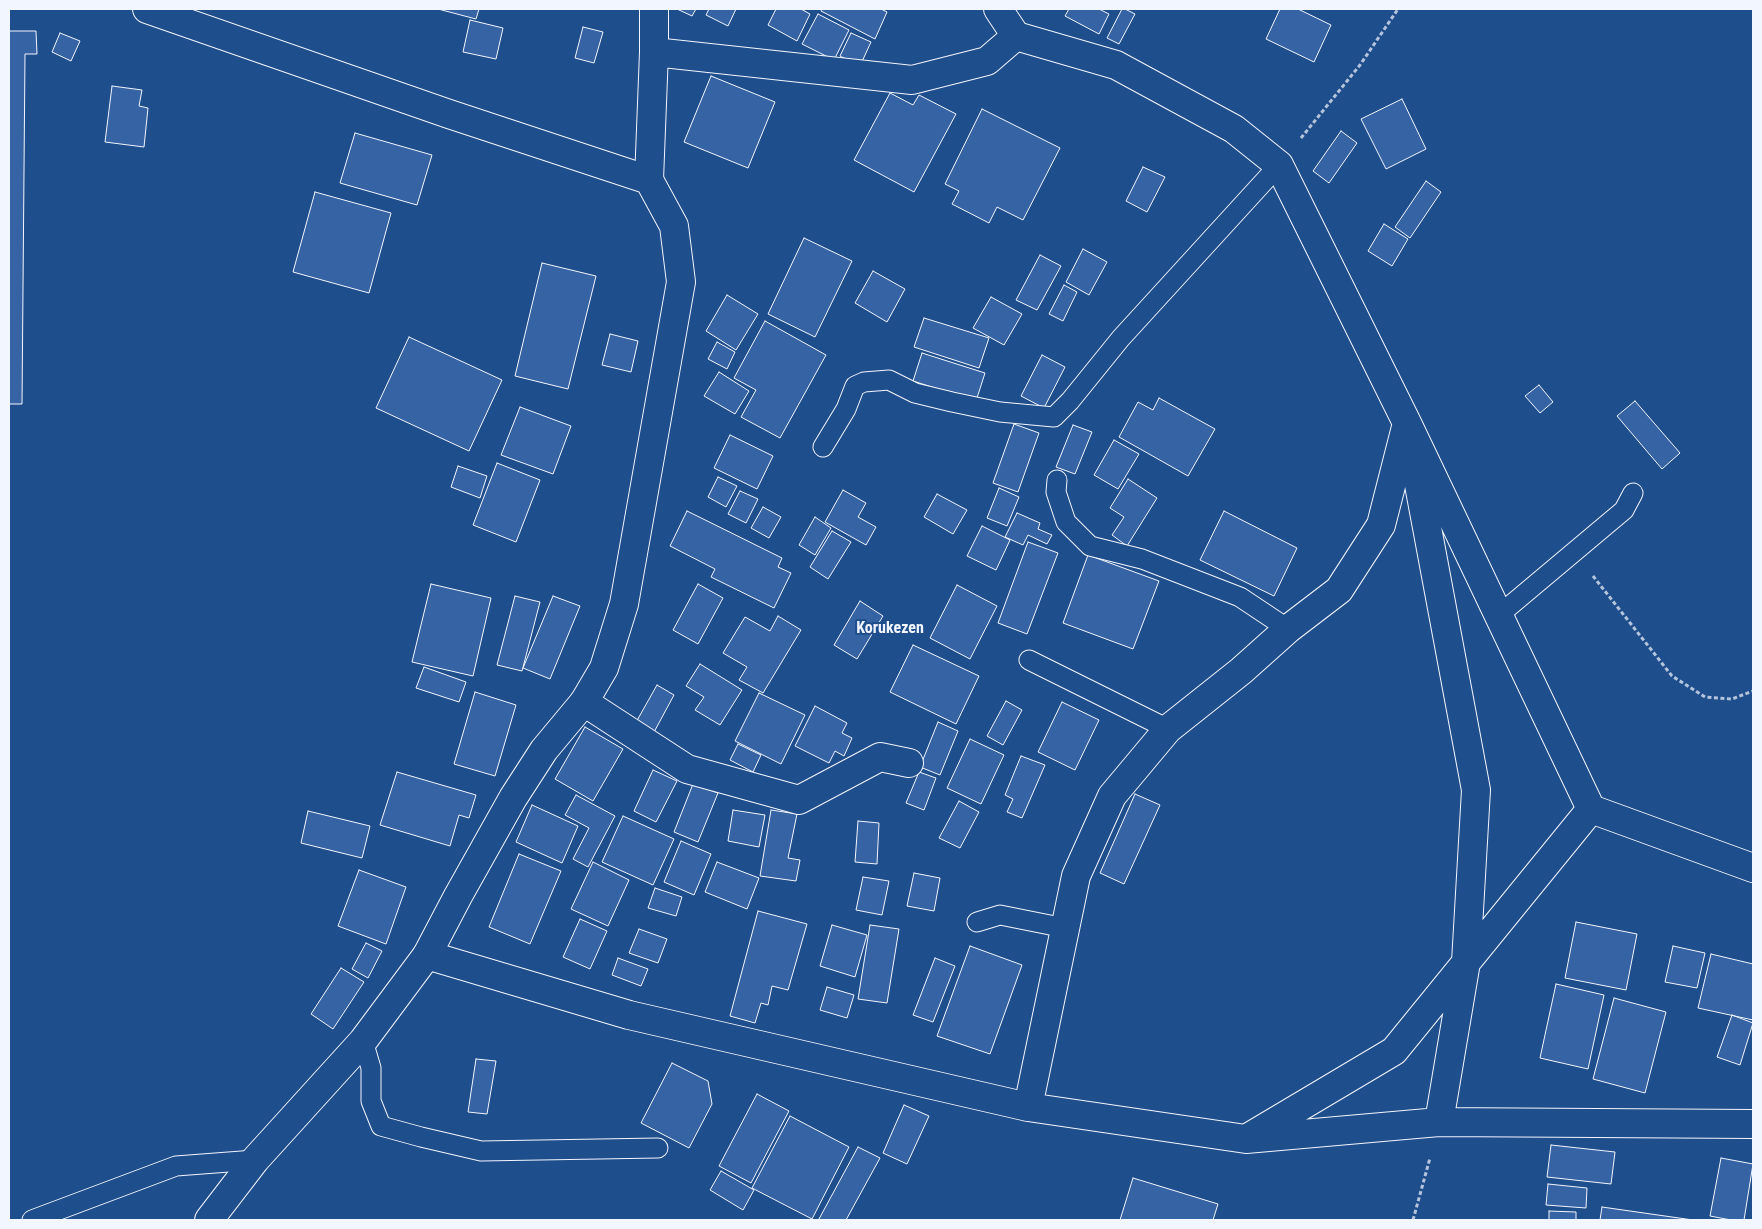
<!DOCTYPE html>
<style>
body{margin:0}
#map{position:relative;width:1762px;height:1229px;overflow:hidden;background:#1f4e8c;font-family:"Roboto Condensed",sans-serif}
canvas{display:block}
.frame{position:absolute;inset:0;border:10px solid #f2f6ff;pointer-events:none}
</style>
<div id="map">
<canvas width="1762" height="1229"></canvas>
<div class="frame"></div>
</div>
<script>
const c = document.querySelector('canvas').getContext('2d');
c.lineJoin = 'round';
function fill(path, color) { c.fillStyle = color; c.fill(path, 'evenodd'); }
const shape = rows => new Path2D(rows.map(r => 'M' + r).join(''));
function strokePath(path, color, width, dash) { c.strokeStyle = color; c.lineWidth = width; c.lineCap = dash ? 'butt' : 'round'; c.setLineDash(dash || []); c.stroke(path); }
function drawText(font, color, halo, rows, align = 'center') {
  c.font = font + ' "Roboto Condensed",sans-serif'; c.lineWidth = 4; c.setLineDash([]); c.textBaseline = 'middle'; c.strokeStyle = halo; c.fillStyle = color; for (const [text, x, y, turn = 0] of rows) {
    c.save(); c.translate(x, y); c.rotate((+turn || 0) * Math.PI / 180); c.textAlign = isNaN(turn) ? turn : align; if (halo) c.strokeText(text, 0, 0); c.fillText(text, 0, 0); c.restore();
  }
}
const building = shape([
 [438,9,479,9,476,19,438,9],
 [677,9,696,9,692,16,677,9],
 [709,9,736,9,728,26,706,15,709,9],
 [776,9,801,9,810,14,797,41,768,25,776,9],
 [822,9,881,9,887,12,875,39,821,11,822,9],
 [1069,9,1099,9,1109,14,1099,34,1065,16,1069,9],
 [1122,9,1125,9,1135,14,1119,44,1107,38,1122,9],
 [1280,9,1298,9,1331,25,1314,62,1266,39,1280,9],
 [818,14,849,30,834,60,802,44,818,14],
 [470,20,503,28,496,59,463,52,470,20],
 [583,27,603,32,594,63,575,58,583,27],
 [9,31,36,31,37,54,25,54,22,404,9,404,9,31],
 [60,33,80,41,71,61,52,52,60,33],
 [851,33,871,42,860,66,840,56,851,33],
 [711,76,775,102,748,168,684,142,711,76],
 [112,86,142,90,139,106,148,108,144,147,105,142,112,86],
 [890,93,913,105,919,95,956,114,914,192,854,160,890,93],
 [1402,99,1426,149,1386,169,1361,119,1402,99],
 [982,109,1060,148,1023,220,997,207,989,223,952,204,959,191,945,184,982,109],
 [1341,131,1357,143,1329,183,1313,171,1341,131],
 [355,133,432,155,417,205,340,183,355,133],
 [1143,167,1165,177,1147,212,1126,201,1143,167],
 [1426,181,1441,192,1410,238,1395,227,1426,181],
 [315,192,391,213,369,293,293,272,315,192],
 [1384,224,1408,239,1392,266,1368,251,1384,224],
 [804,238,852,261,815,337,768,314,804,238],
 [1083,249,1107,262,1089,295,1066,282,1083,249],
 [1040,255,1061,266,1037,310,1016,300,1040,255],
 [542,263,596,276,568,389,515,376,542,263],
 [873,271,905,289,887,322,855,303,873,271],
 [1064,285,1077,292,1063,321,1049,314,1064,285],
 [727,295,758,314,736,350,706,331,727,295],
 [991,297,1022,314,1004,345,973,328,991,297],
 [924,318,989,338,979,368,914,347,924,318],
 [765,321,826,355,780,438,741,417,756,390,734,378,765,321],
 [610,334,638,341,631,372,602,365,610,334],
 [409,337,502,380,469,451,376,408,409,337],
 [717,342,735,352,727,369,708,359,717,342],
 [922,353,985,373,976,401,913,381,922,353],
 [1042,355,1065,367,1044,408,1021,396,1042,355],
 [719,372,749,391,735,414,704,396,719,372],
 [1539,385,1553,402,1540,413,1525,396,1539,385],
 [1159,398,1215,429,1188,476,1119,437,1138,402,1153,410,1159,398],
 [1635,401,1680,453,1662,469,1617,416,1635,401],
 [520,407,571,426,553,474,501,455,520,407],
 [1014,424,1039,433,1018,492,993,483,1014,424],
 [1073,425,1092,432,1075,474,1056,467,1073,425],
 [730,435,773,456,757,489,714,468,730,435],
 [1114,440,1139,454,1118,489,1094,475,1114,440],
 [497,463,540,480,516,542,473,525,497,463],
 [458,466,487,476,480,498,451,487,458,466],
 [718,477,737,486,726,507,708,497,718,477],
 [1128,479,1157,498,1127,546,1112,535,1124,517,1110,508,1128,479],
 [999,488,1019,497,1007,526,987,518,999,488],
 [843,490,866,503,858,517,876,527,866,545,825,522,843,490],
 [740,491,758,499,746,523,728,514,740,491],
 [937,494,967,510,953,534,924,517,937,494],
 [763,507,781,517,769,538,751,528,763,507],
 [687,511,782,558,778,567,791,573,774,608,711,577,715,569,670,546,687,511],
 [1224,511,1297,548,1274,596,1200,560,1224,511],
 [1017,513,1040,523,1038,529,1052,535,1047,544,1028,535,1023,545,1005,537,1017,513],
 [815,517,831,528,815,555,799,545,815,517],
 [982,526,1010,540,996,570,967,556,982,526],
 [832,531,851,542,828,579,810,567,832,531],
 [1028,542,1058,553,1027,634,998,623,1028,542],
 [1088,555,1159,581,1133,649,1063,623,1088,555],
 [431,584,491,598,473,676,412,662,431,584],
 [698,584,723,598,698,644,673,630,698,584],
 [957,585,997,606,970,659,930,638,957,585],
 [515,596,540,602,522,671,497,665,515,596],
 [553,596,580,606,550,679,523,668,553,596],
 [860,601,883,616,857,659,834,645,860,601],
 [778,616,801,630,763,693,739,680,747,667,723,653,745,617,770,631,778,616],
 [913,645,979,676,956,724,890,692,913,645],
 [700,664,742,690,720,725,695,710,704,697,686,686,700,664],
 [424,667,466,682,459,702,416,688,424,667],
 [657,685,674,695,653,734,635,724,657,685],
 [475,692,516,705,495,776,454,764,475,692],
 [759,693,805,715,781,764,735,741,759,693],
 [1006,701,1022,710,1003,745,987,736,1006,701],
 [1062,702,1099,720,1075,770,1038,752,1062,702],
 [815,706,847,723,842,733,852,738,844,756,835,751,829,763,795,746,815,706],
 [938,722,958,731,940,775,920,767,938,722],
 [585,727,623,749,593,801,555,779,585,727],
 [970,739,1004,755,981,804,947,788,970,739],
 [738,744,761,755,753,772,730,760,738,744],
 [1021,756,1045,765,1022,818,1007,812,1013,799,1005,795,1021,756],
 [653,770,677,781,656,822,634,811,653,770],
 [397,772,476,795,469,818,459,815,450,846,380,825,397,772],
 [919,772,936,778,924,810,906,803,919,772],
 [693,784,718,793,698,842,674,832,693,784],
 [1135,794,1160,805,1124,884,1100,873,1135,794],
 [576,795,615,816,588,867,573,859,589,828,565,815,576,795],
 [959,801,979,812,960,848,939,838,959,801],
 [532,805,578,826,562,863,516,842,532,805],
 [733,810,765,815,759,847,728,841,733,810],
 [771,810,797,814,788,858,800,860,796,881,760,876,771,810],
 [308,811,370,826,362,858,301,843,308,811],
 [623,816,674,839,653,885,602,862,623,816],
 [858,821,879,823,877,864,855,862,858,821],
 [681,841,711,854,694,895,664,882,681,841],
 [519,854,561,871,530,944,489,927,519,854],
 [593,862,629,880,608,926,571,909,593,862],
 [717,862,759,878,747,909,705,892,717,862],
 [359,870,406,887,386,944,338,926,359,870],
 [914,873,940,878,934,911,907,906,914,873],
 [863,877,889,881,882,915,856,910,863,877],
 [655,888,682,897,676,916,648,908,655,888],
 [758,911,807,924,788,990,772,986,768,1005,761,1003,755,1023,730,1016,758,911],
 [580,919,607,931,590,969,563,957,580,919],
 [1576,922,1637,934,1626,990,1565,978,1576,922],
 [832,925,867,935,855,977,820,966,832,925],
 [870,925,899,929,887,1003,858,999,870,925],
 [639,929,667,939,658,963,629,953,639,929],
 [366,943,382,951,368,978,352,969,366,943],
 [970,946,1022,965,990,1054,937,1036,970,946],
 [1673,946,1705,953,1697,988,1665,982,1673,946],
 [1711,954,1753,964,1753,1020,1698,1008,1711,954],
 [618,958,648,969,641,986,612,975,618,958],
 [935,958,955,966,933,1022,913,1015,935,958],
 [341,968,364,982,333,1029,311,1014,341,968],
 [1556,984,1604,995,1588,1069,1540,1058,1556,984],
 [827,987,854,995,847,1018,820,1010,827,987],
 [1614,998,1666,1012,1645,1093,1593,1079,1614,998],
 [1732,1015,1753,1023,1740,1065,1717,1057,1732,1015],
 [476,1059,496,1061,487,1114,468,1112,476,1059],
 [672,1063,708,1081,712,1104,689,1148,641,1123,672,1063],
 [757,1094,789,1111,751,1183,719,1166,757,1094],
 [904,1105,929,1116,907,1164,883,1153,904,1105],
 [790,1116,849,1147,812,1219,752,1188,790,1116],
 [1551,1145,1615,1152,1611,1184,1547,1177,1551,1145],
 [858,1147,880,1158,846,1220,821,1220,819,1219,858,1147],
 [1721,1158,1753,1164,1744,1220,1731,1220,1710,1216,1721,1158],
 [721,1171,754,1190,743,1210,710,1190,721,1171],
 [1133,1178,1218,1204,1213,1220,1120,1220,1133,1178],
 [1548,1184,1587,1188,1586,1208,1546,1205,1548,1184],
 [1602,1207,1693,1220,1600,1220,1602,1207],
 [1549,1211,1576,1212,1576,1220,1549,1220,1549,1211]
]);
fill(building, '#3563a3');
strokePath(building, '#f2f6ff', 1);
const service = shape([
 [823,447,846,409,855,386,864,382,889,380,915,393,952,402,1000,412,1054,417,1070,401,1121,338,1279,165],
 [1057,480,1056,492,1066,522,1090,546,1142,559,1240,597,1288,629],
 [1499,615,1624,510,1633,493],
 [1029,660,1168,729],
 [977,922,1000,915,1065,928],
 [363,1041,371,1068,371,1101,381,1126,421,1137,481,1151,658,1148],
 [32,1220,176,1166,255,1160]
]);
const minor = shape([
 [998,9,1016,36,1116,65,1234,129,1279,165,1407,423,1591,809,1753,868],
 [654,52,912,80,987,61,1016,36],
 [649,180,654,52,654,9],
 [1414,458,1476,790,1466,962,1439,1122],
 [584,702,687,769,799,800,880,757,909,763],
 [427,955,629,1015,1028,1107,1076,876,1112,796,1168,729,1241,671,1288,629,1339,590,1381,525,1407,423],
 [1028,1107,1246,1139,1439,1122,1753,1124],
 [1251,1136,1394,1051,1591,809]
]);
const tertiary = shape([
 [147,9,449,114,649,180,674,226,681,282,624,604,604,668,584,702,544,750,513,798,458,896,427,955,363,1041,255,1160,209,1220]
]);
strokePath(service, '#f2f6ff', 21);
strokePath(minor, '#f2f6ff', 30);
strokePath(tertiary, '#f2f6ff', 30);
strokePath(shape([
 [1301,138,1360,65,1398,9],
 [1593,576,1672,676,1705,697,1732,699,1753,691],
 [1413,1220,1430,1158]
]), '#b3c4dc', 3, [4, 2.5]);
strokePath(service, '#1f4e8c', 19);
strokePath(minor, '#1f4e8c', 28);
strokePath(tertiary, '#1f4e8c', 28);
drawText('bold 16px', '#f2f6ff', '#1f4e8c', [
 ["Korukezen",890,629]
]);
</script>
